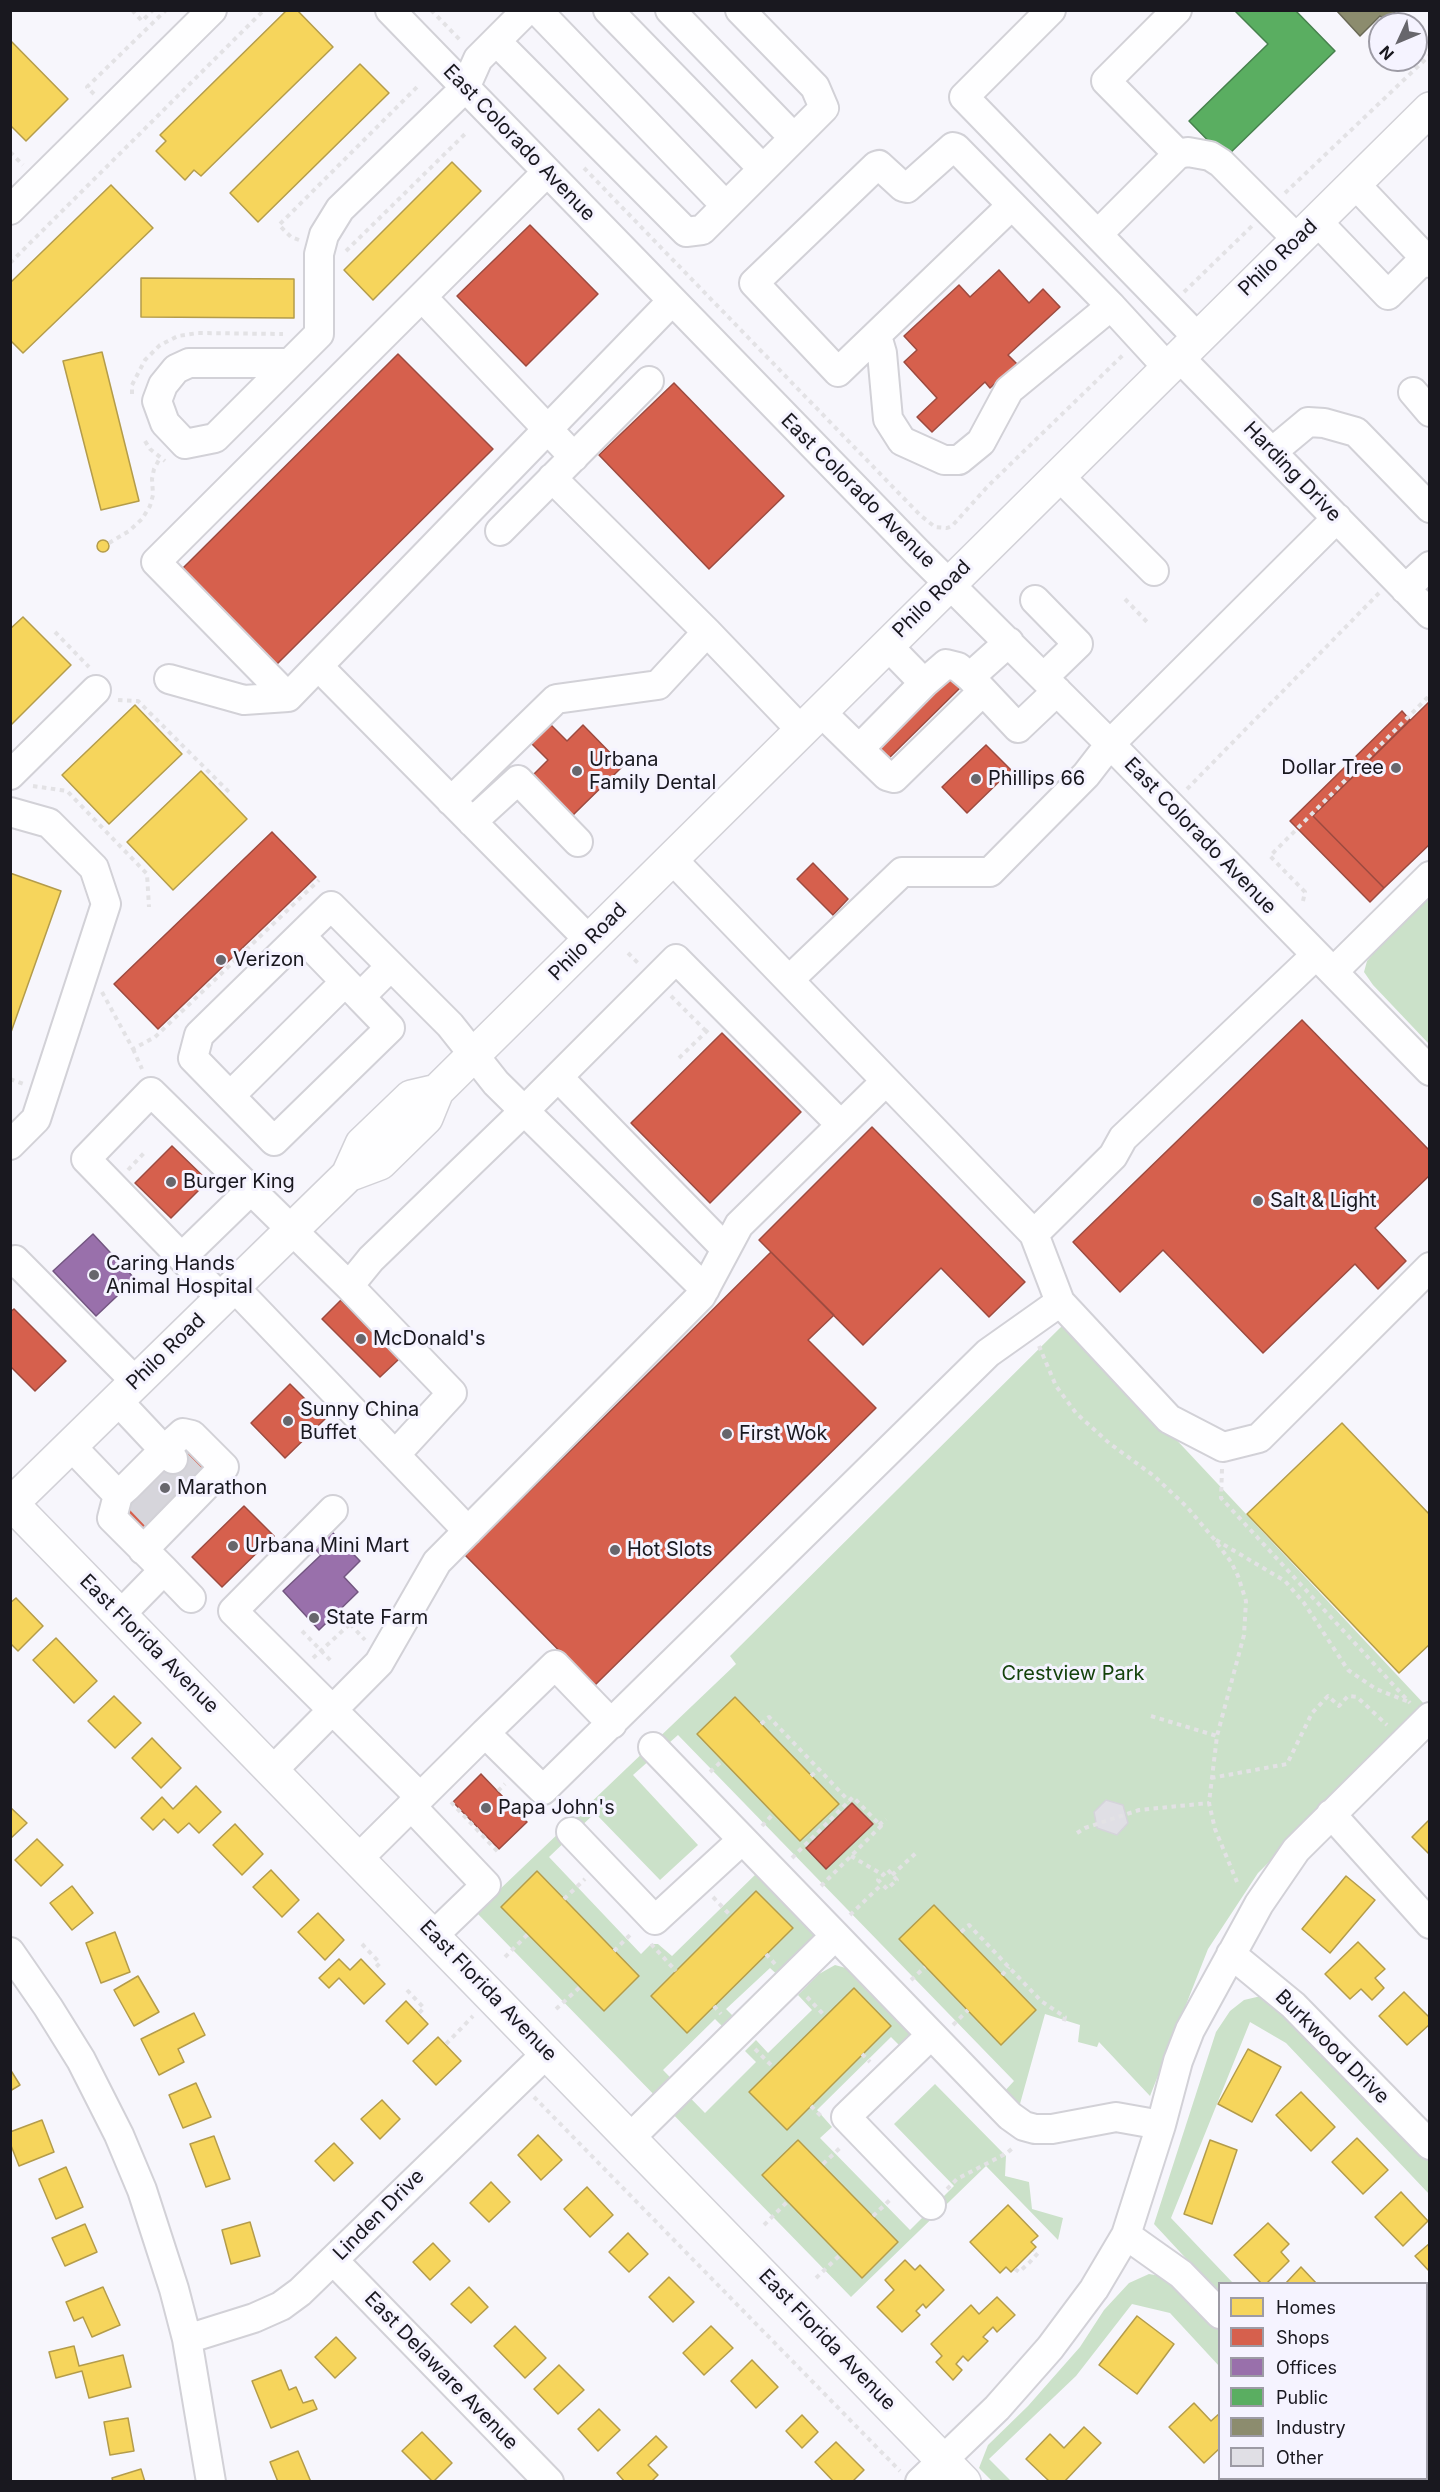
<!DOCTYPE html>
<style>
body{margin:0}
#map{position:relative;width:1440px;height:2492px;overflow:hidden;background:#f7f6fc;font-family:Inter,sans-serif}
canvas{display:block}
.frame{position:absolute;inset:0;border:12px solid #19181f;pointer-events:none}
.legend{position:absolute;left:1218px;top:2282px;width:210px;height:198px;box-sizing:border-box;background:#f5f3ff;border:2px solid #9d9ba5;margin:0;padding:8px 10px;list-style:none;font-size:18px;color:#19181f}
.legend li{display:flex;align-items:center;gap:12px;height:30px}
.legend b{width:30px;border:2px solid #9d9ba5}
.north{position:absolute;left:1368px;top:12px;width:60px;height:60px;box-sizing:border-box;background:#f5f3ff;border:2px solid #9d9ba5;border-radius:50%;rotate:226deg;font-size:16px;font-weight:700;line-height:24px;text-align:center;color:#19181f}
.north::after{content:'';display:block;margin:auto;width:21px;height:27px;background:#67666c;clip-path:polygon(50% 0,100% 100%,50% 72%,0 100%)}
</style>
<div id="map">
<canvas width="1440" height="2492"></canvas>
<div class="frame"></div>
<ul class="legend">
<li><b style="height:16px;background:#f6d55c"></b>Homes</li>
<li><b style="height:16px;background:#d6604d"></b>Shops</li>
<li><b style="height:16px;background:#9970ab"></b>Offices</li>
<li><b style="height:16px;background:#5aae61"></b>Public</li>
<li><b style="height:16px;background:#8c8c6e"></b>Industry</li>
<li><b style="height:16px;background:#e0dfe5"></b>Other</li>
</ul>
<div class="north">N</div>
</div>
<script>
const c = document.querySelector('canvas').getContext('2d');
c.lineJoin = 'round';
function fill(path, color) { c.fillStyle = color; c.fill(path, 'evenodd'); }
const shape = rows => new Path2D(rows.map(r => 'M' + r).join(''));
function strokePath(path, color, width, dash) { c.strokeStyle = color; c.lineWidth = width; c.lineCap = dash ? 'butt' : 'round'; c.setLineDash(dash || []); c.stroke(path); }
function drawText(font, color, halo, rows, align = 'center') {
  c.font = font + ' Inter,sans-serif'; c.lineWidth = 6; c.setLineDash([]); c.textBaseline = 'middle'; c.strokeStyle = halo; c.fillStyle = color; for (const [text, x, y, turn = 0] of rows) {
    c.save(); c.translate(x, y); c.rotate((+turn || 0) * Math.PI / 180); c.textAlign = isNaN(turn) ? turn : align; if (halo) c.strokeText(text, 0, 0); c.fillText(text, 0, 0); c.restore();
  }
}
fill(shape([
 [1429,896,1429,1044,1373,985,1364,972,1367,961,1379,947],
 [1066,1322,1426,1706,1258,1873,1208,1949,1150,2096,1099,2042,1097,2047,1078,2042,1080,2025,1045,2014,1018,2111,1002,2094,1014,2081,678,1735,633,1775,698,1845,660,1880,595,1813,549,1857,641,1954,651,1944,658,1944,672,1956,757,1873,813,1931,813,1944,783,1980,770,1968,726,2009,734,2017,724,2028,715,2019,663,2070,705,2113,756,2062,745,2051,756,2040,768,2053,812,2010,798,1995,819,1974,835,1965,853,1970,918,2038,905,2051,891,2037,817,2110,832,2127,820,2138,910,2230,954,2186,894,2124,935,2084,1006,2156,1005,2176,1029,2182,1032,2209,1063,2218,1058,2240,986,2166,851,2297,476,1912,736,1664,730,1656],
 [1261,1996,1278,2005,1429,2158,1429,2194,1286,2043,1250,2022,1171,2218,1233,2283,1220,2284,1219,2294,1154,2224,1216,2032,1230,2011,1244,2000],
 [1149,2274,1166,2277,1219,2330,1219,2366,1170,2313,1132,2304,1076,2376,989,2459,1011,2481,992,2481,979,2468,988,2445,1028,2406,1080,2347,1104,2310,1129,2283]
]), '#cbe1c9');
const homes = shape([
 [287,10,297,10,333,47,201,176,194,170,185,180,156,151,166,141,160,135,287,10],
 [10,40,68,99,26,141,10,125,10,40],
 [360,64,389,93,258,222,230,193,360,64],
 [452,162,481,191,373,300,344,270,452,162],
 [111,185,153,228,23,353,10,340,10,283,111,185],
 [141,278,294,279,294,318,141,317,141,278],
 [102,352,139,501,101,510,63,361,102,352],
 '97 546a6 6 0 1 1 12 0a6 6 0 1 1-12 0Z',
 [23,617,71,665,10,726,10,629,23,617],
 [135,705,182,754,109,824,62,775,135,705],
 [201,771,247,819,173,890,127,842,201,771],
 [10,873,61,891,10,1035,10,873],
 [1342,1423,1430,1515,1430,1644,1399,1673,1247,1514,1342,1423],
 [16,1598,43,1626,18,1651,10,1643,10,1603,16,1598],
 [56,1638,97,1681,74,1703,33,1660,56,1638],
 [114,1696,141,1723,115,1748,88,1721,114,1696],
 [735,1697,839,1804,800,1841,697,1734,735,1697],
 [152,1738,181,1768,161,1788,132,1758,152,1738],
 [196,1786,221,1812,199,1833,189,1823,178,1833,164,1819,153,1830,141,1818,162,1797,173,1809,196,1786],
 [10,1807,27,1823,10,1839,10,1807],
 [1430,1819,1430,1855,1412,1837,1430,1819],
 [235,1824,263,1854,242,1875,213,1845,235,1824],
 [37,1839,63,1865,41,1886,15,1860,37,1839],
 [271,1870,299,1900,282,1917,253,1887,271,1870],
 [537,1871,639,1976,604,2011,501,1907,537,1871],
 [1346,1876,1375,1900,1330,1953,1302,1929,1346,1876],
 [72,1886,93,1913,72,1930,50,1903,72,1886],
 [756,1891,793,1928,687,2033,651,1996,756,1891],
 [934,1905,1036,2010,1001,2045,899,1939,934,1905],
 [318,1913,344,1940,325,1960,298,1932,318,1913],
 [115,1932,130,1972,101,1983,86,1943,115,1932],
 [1358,1942,1385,1969,1375,1978,1384,1988,1372,2000,1361,1989,1350,1999,1325,1974,1358,1942],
 [339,1959,350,1970,361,1959,385,1984,364,2004,339,1978,329,1988,319,1978,339,1959],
 [138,1976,159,2012,134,2026,114,1990,138,1976],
 [854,1988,891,2026,787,2130,749,2092,854,1988],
 [1404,1992,1430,2018,1430,2024,1407,2045,1379,2016,1404,1992],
 [406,2001,428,2024,408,2044,386,2021,406,2001],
 [194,2013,205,2035,178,2049,184,2062,159,2075,141,2039,194,2013],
 [438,2037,461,2061,436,2085,413,2061,438,2037],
 [1248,2049,1281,2067,1252,2122,1218,2104,1248,2049],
 [10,2069,20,2085,10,2091,10,2069],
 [196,2083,211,2117,183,2128,169,2095,196,2083],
 [1301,2092,1335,2127,1311,2151,1276,2115,1301,2092],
 [382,2100,400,2119,380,2139,361,2119,382,2100],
 [42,2120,54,2152,19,2166,10,2143,10,2132,42,2120],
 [538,2135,562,2160,541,2180,518,2155,538,2135],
 [214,2136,230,2179,206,2187,190,2144,214,2136],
 [1357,2138,1388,2170,1363,2194,1332,2162,1357,2138],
 [798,2140,898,2242,862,2278,762,2175,798,2140],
 [1210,2140,1237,2150,1212,2224,1184,2214,1210,2140],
 [334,2143,353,2163,334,2181,315,2161,334,2143],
 [66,2167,83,2207,56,2219,39,2179,66,2167],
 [491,2182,510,2202,489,2222,470,2203,491,2182],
 [587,2187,613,2215,590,2237,564,2209,587,2187],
 [1401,2192,1428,2221,1403,2246,1375,2217,1401,2192],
 [1008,2205,1038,2236,1031,2242,1036,2247,1011,2272,1006,2267,1000,2273,970,2242,1008,2205],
 [250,2222,260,2256,231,2264,222,2230,250,2222],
 [1268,2223,1289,2244,1281,2252,1289,2261,1266,2284,1262,2284,1234,2255,1268,2223],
 [85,2224,97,2252,65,2266,52,2238,85,2224],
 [628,2233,648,2254,629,2272,609,2252,628,2233],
 [433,2243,450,2261,430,2280,413,2262,433,2243],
 [1430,2243,1430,2272,1415,2256,1430,2243],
 [905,2260,915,2270,920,2265,944,2290,926,2308,923,2304,916,2311,920,2315,902,2332,877,2307,894,2290,885,2280,905,2260],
 [1301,2267,1317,2284,1285,2284,1301,2267],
 [669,2277,694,2302,673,2322,649,2297,669,2277],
 [1430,2284,1430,2317,1426,2314,1426,2286,1430,2284],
 [103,2287,120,2325,92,2337,83,2317,74,2321,66,2302,103,2287],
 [469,2287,488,2307,471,2323,451,2304,469,2287],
 [997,2297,1015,2315,997,2332,993,2327,983,2337,988,2341,968,2361,963,2356,956,2364,962,2370,953,2380,936,2362,942,2356,931,2344,971,2305,979,2314,997,2297],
 [1137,2316,1174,2344,1137,2394,1099,2365,1137,2316],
 [515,2326,546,2358,525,2378,494,2346,515,2326],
 [711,2326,733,2348,704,2375,683,2353,711,2326],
 [336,2337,356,2358,335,2378,315,2357,336,2337],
 [74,2346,79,2366,123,2355,131,2387,89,2398,82,2371,56,2378,49,2352,74,2346],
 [752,2360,778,2387,756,2408,731,2381,752,2360],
 [559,2365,584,2390,558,2414,534,2389,559,2365],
 [281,2370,289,2390,296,2387,303,2403,313,2400,317,2409,271,2428,252,2381,281,2370],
 [1194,2403,1211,2421,1220,2413,1220,2448,1204,2463,1169,2427,1194,2403],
 [599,2409,620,2430,598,2451,578,2429,599,2409],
 [802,2415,818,2432,802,2448,786,2431,802,2415],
 [128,2418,134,2451,110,2455,104,2422,128,2418],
 [1430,2425,1430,2460,1426,2457,1426,2428,1430,2425],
 [1084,2427,1101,2443,1064,2482,1050,2482,1026,2459,1050,2434,1064,2448,1084,2427],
 [422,2432,452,2463,433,2482,402,2451,422,2432],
 [656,2436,667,2447,648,2465,658,2475,651,2482,625,2482,617,2473,656,2436],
 [836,2442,864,2470,852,2482,834,2482,815,2462,836,2442],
 [298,2451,311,2482,278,2482,270,2462,298,2451],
 [141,2469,145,2482,113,2482,112,2478,141,2469],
 [1249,2478,1292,2478,1293,2480,1252,2482,1249,2478]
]);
fill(homes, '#f6d55c');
strokePath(homes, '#b49c4a', 1.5);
const shops = shape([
 [530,225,598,294,526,366,457,296,530,225],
 [999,270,1029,303,1043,289,1060,307,1008,355,1017,364,990,388,985,382,932,432,917,417,937,398,904,362,917,350,904,336,959,285,970,297,999,270],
 [398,354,493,449,275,666,180,571,398,354],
 [674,383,784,496,709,569,599,455,674,383],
 [940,664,962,686,885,762,864,741,940,664],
 [1430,701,1430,844,1384,888,1313,816,1430,701],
 [1402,711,1410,720,1313,816,1384,888,1370,902,1290,821,1402,711],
 [548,722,567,741,583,725,623,766,571,817,531,777,548,760,529,741,548,722],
 [986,745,1011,770,967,813,942,787,986,745],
 [272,832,316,877,158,1029,114,984,272,832],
 [813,863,848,899,833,915,797,879,813,863],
 [1302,1020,1430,1151,1430,1175,1375,1228,1406,1261,1378,1289,1355,1264,1263,1353,1163,1250,1120,1292,1073,1242,1302,1020],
 [722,1033,801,1112,710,1203,631,1123,722,1033],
 [872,1127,1025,1282,989,1317,941,1268,863,1345,759,1240,872,1127],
 [172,1146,208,1181,171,1218,135,1183,172,1146],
 [771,1252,834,1315,808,1340,876,1408,594,1686,465,1555,771,1252],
 [341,1300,399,1359,380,1377,322,1319,341,1300],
 [14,1309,66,1361,35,1391,10,1366,10,1312,14,1309],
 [290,1384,325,1419,285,1458,251,1423,290,1384],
 [190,1442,211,1462,143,1530,122,1509,190,1442],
 [244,1506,274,1536,222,1587,192,1557,244,1506],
 [481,1774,527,1822,499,1849,453,1802,481,1774],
 [852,1803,873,1824,826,1869,806,1848,852,1803]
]);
fill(shops, '#d6604d');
strokePath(shops, '#9d4a3f', 1.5);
const offices = shape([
 [93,1234,135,1279,96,1316,53,1271,93,1234],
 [332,1532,360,1561,344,1577,358,1592,319,1630,283,1591,321,1555,315,1549,332,1532]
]);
fill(offices, '#9970ab');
strokePath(offices, '#735681', 1.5);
const public = shape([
 [1234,10,1295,10,1335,51,1225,158,1189,121,1268,44,1234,10]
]);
fill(public, '#5aae61');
strokePath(public, '#46814d', 1.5);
const industry = shape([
 [1336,10,1397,10,1386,21,1380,16,1360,36,1336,10]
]);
fill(industry, '#8c8c6e');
strokePath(industry, '#6a6956', 1.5);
const building = shape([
 [1106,1800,1123,1805,1128,1823,1117,1835,1097,1828,1094,1812,1106,1800]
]);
fill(building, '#e0dfe5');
strokePath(building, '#d5d4da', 1.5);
strokePath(shape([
 [173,1459,193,1479],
 [154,1478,174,1499],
 [136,1496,156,1517]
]), '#d6d5db', 28, [28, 14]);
const minor = shape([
 [390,10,917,552,1110,744,1430,1071],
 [537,10,726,206],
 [608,10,763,169],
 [670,10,794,138],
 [1051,10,964,97,1197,337],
 [1177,10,1106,81,1178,154],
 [496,41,686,232,702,230,824,108,815,87,740,10],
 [1354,183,1430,263],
 [1012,205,838,372,754,283,876,166,879,165,903,187,907,188,953,147,956,148,1012,205,1111,306,1167,367],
 [10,210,212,10],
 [1316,220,1388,295,1425,258],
 [1098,234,1178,154,1188,152,1210,156,1221,163,1297,239],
 [422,297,574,457],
 [877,336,882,353,888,419,902,441,944,460,959,460,981,442,1009,390,1111,306],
 [1178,356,1430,614],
 [290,363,189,363,176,369,163,385,157,401,165,423,185,444,215,438,319,334,319,254,324,235,340,209,465,88,478,59,527,10],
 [1413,392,1430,412],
 [1272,452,1308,422,1324,423,1356,432,1430,508],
 [1058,475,1154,571],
 [552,478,707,632,801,730],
 [500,531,649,381],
 [1405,589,1430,566],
 [1035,600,1078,644,1044,677],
 [1009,642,970,677,1018,728,1057,691],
 [318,666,589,940],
 [169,679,244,700,288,697,672,301],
 [924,683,946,664,958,667,970,677],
 [288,697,156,562,546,173],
 [820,711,859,749,924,683,887,645],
 [859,749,887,776,894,778,983,691],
 [10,775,96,690],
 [451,801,556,699,658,685,707,632],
 [10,812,49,823,94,868,106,904,36,1119,10,1145],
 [472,822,518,780,578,842],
 [671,858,1034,1234,1113,1156,1123,1138,1316,955],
 [301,936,360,997,391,966],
 [1333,972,1430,876],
 [789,980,902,872,990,872,1086,775,1110,744,1337,518],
 [345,982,230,1096,274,1141,390,1028,360,997],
 [558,1077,726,1249],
 [230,1096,193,1058,199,1035,331,906,450,1025,496,1083,705,1289],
 [1034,1234,1060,1302,1169,1419,1223,1447,1259,1438,1430,1267],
 [182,1257,251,1190],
 [10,1264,15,1260,136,1382],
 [349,1286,452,1393,395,1455],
 [234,1287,468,1531],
 [222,1299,86,1159,151,1092,349,1286,371,1259,525,1110,676,959,841,1125],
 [71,1446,118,1495,127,1487,164,1450,117,1400],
 [118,1495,112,1518,164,1570,120,1615],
 [333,1510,233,1611,420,1797],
 [143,1550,224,1467,192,1435,183,1433,164,1450,173,1459],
 [164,1570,191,1598],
 [485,1733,555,1665,612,1724],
 [653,1747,1010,2116,1024,2126,1035,2129,1052,2129,1116,2117,1161,2125],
 [273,1770,379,1663,437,1562,701,1296,739,1225,886,1081],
 [411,1806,486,1885,434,1935],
 [1331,1814,1430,1924],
 [571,1832,655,1920,742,1840],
 [359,1858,485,1733,543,1790,988,1353,1060,1302],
 [10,1952,48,2007,81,2060,119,2135,142,2190,174,2289,187,2339,211,2482],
 [1231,1954,1293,2005,1430,2145],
 [931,2035,846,2117,931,2205],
 [630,2138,835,1936],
 [1126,2235,1181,2274,1220,2314],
 [333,2260,549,2482],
 [187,2339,254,2318,281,2306,300,2292,548,2052],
 [1379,2478,1382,2482],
 [920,2482,997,2408,1050,2348,1094,2289,1126,2235,1161,2125,1178,2061,1190,2030,1259,1904,1296,1850,1430,1717]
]);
const major = shape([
 [348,1175,380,1163,426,1118,437,1091,1430,109],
 [12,1504,964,2482],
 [10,1505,348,1175,362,1144,411,1097,437,1091]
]);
strokePath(minor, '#d2d1d7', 32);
strokePath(major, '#d2d1d7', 36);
strokePath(shape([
 [132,10,142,21,153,10],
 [431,10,462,42],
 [94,94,87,87,166,10],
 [10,152,23,165],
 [584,168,920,515,935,527,947,528,952,526,988,486,1123,355],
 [1285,193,1430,55],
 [299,240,291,237,279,225,418,86],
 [346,251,465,134],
 [10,263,264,10],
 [1184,292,1252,226],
 [132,394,132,385,145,360,160,345,178,336,198,333,283,334],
 [145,441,150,449,165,461],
 [109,543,129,531,142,519,150,506,153,495,152,479,154,469,160,458],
 [1125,599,1148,623],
 [55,632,89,667],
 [118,700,138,701,229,792],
 [33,786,67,791,147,874,149,907],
 [1187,789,1379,593],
 [1303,901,1305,892,1270,856,1430,695],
 [628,953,638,963],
 [102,992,133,1049,155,1037,319,880],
 [671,996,706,1031],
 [133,1049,142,1069],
 [679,1058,711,1027],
 [10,1079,24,1084],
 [128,1170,145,1152],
 [1039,1346,1056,1386,1076,1413,1109,1443,1154,1476,1187,1507,1214,1539,1231,1562,1238,1576,1246,1601,1244,1635,1217,1736,1209,1803,1215,1829,1237,1882],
 [1222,1469,1221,1498,1410,1703],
 [1216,1540,1285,1581,1304,1603,1348,1670,1376,1689,1409,1702],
 [338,1611,365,1640],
 [302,1631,333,1663],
 [313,1658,350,1624],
 [1151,1716,1217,1736],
 [761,1724,769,1717,849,1801],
 [710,1772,723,1760],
 [811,1776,819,1769],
 [1211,1778,1287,1764,1312,1713,1328,1696,1339,1706,1348,1696,1357,1697,1387,1725],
 [498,1791,505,1784],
 [451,1802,498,1852],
 [519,1813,527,1805],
 [879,1825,886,1819],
 [762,1826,774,1813],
 [1077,1833,1085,1828,1139,1810,1209,1803],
 [851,1856,883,1875],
 [792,1858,853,1797,881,1826,821,1886],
 [888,1870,897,1880,887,1889,878,1880,888,1870],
 [892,1875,917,1852],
 [713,1897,731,1916],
 [564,1899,585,1879],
 [850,1915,882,1884],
 [961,1932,969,1925,1041,2001,1065,2017,1063,2024],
 [362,1944,380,1963,375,1968],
 [651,1944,676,1971],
 [614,1951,633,1932],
 [766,1954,775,1964],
 [505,1957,528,1934],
 [1002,1975,1009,1967],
 [911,1980,925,1967],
 [407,1990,424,2008,419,2013],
 [807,1997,825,2016],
 [714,2006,721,2014],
 [556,2009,580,1987],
 [953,2025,968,2010],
 [446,2044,473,2016],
 [755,2049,774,2068],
 [862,2054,870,2062],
 [534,2097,900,2471],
 [811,2106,823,2118],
 [823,2164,842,2146],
 [947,2189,957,2179,1007,2153,1014,2147],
 [873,2216,892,2198],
 [764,2225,787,2202],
 [1015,2269,1019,2272,1029,2263,1038,2253,1034,2250],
 [816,2278,840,2255]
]), '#e3e2e5', 4, [4.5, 4.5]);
strokePath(minor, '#fefeff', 28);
strokePath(major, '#fefeff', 33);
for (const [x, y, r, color] of [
 [1396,768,6,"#67666c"],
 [577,771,6,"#67666c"],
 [976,779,6,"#67666c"],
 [221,960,6,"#67666c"],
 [171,1182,6,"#67666c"],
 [1258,1201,6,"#67666c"],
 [94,1275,6,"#67666c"],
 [361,1339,6,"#67666c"],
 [288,1421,6,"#67666c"],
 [727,1434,6,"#67666c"],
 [165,1488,6,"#67666c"],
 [233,1546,6,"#67666c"],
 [615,1550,6,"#67666c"],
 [314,1618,6,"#67666c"],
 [486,1808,6,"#67666c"]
]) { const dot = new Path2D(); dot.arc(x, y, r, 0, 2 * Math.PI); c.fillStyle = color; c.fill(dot); strokePath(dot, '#f5f3ff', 2); }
drawText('20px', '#19181f', '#f5f3ff', [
 ["East Colorado Avenue",519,143,46],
 ["Philo Road",1278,258,-44],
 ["Harding Drive",1292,472,46],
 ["East Colorado Avenue",858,491,45],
 ["Philo Road",932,599,-45],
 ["East Colorado Avenue",1200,836,46],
 ["Philo Road",588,942,-45],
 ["Philo Road",166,1352,-44],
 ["East Florida Avenue",149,1644,45],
 ["East Florida Avenue",488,1991,46],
 ["Burkwood Drive",1332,2047,45],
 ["Linden Drive",379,2215,-45],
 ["East Florida Avenue",827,2340,46],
 ["East Delaware Avenue",441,2371,46]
]);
drawText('20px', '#19181f', '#f5f3ff', [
 ["Urbana",589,760],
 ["Family Dental",589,783],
 ["Dollar Tree",1384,768,"right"],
 ["Phillips 66",988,779],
 ["Verizon",233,960],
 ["Burger King",183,1182],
 ["Salt & Light",1270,1201],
 ["Caring Hands",106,1264],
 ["Animal Hospital",106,1287],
 ["McDonald's",373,1339],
 ["Sunny China",300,1410],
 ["Buffet",300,1433],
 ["First Wok",739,1434],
 ["Marathon",177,1488],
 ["Urbana Mini Mart",245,1546],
 ["Hot Slots",627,1550],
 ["State Farm",326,1618],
 ["Papa John's",498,1808]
], 'left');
drawText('20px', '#14420b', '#f5f3ff', [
 ["Crestview Park",1073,1674]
]);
</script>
